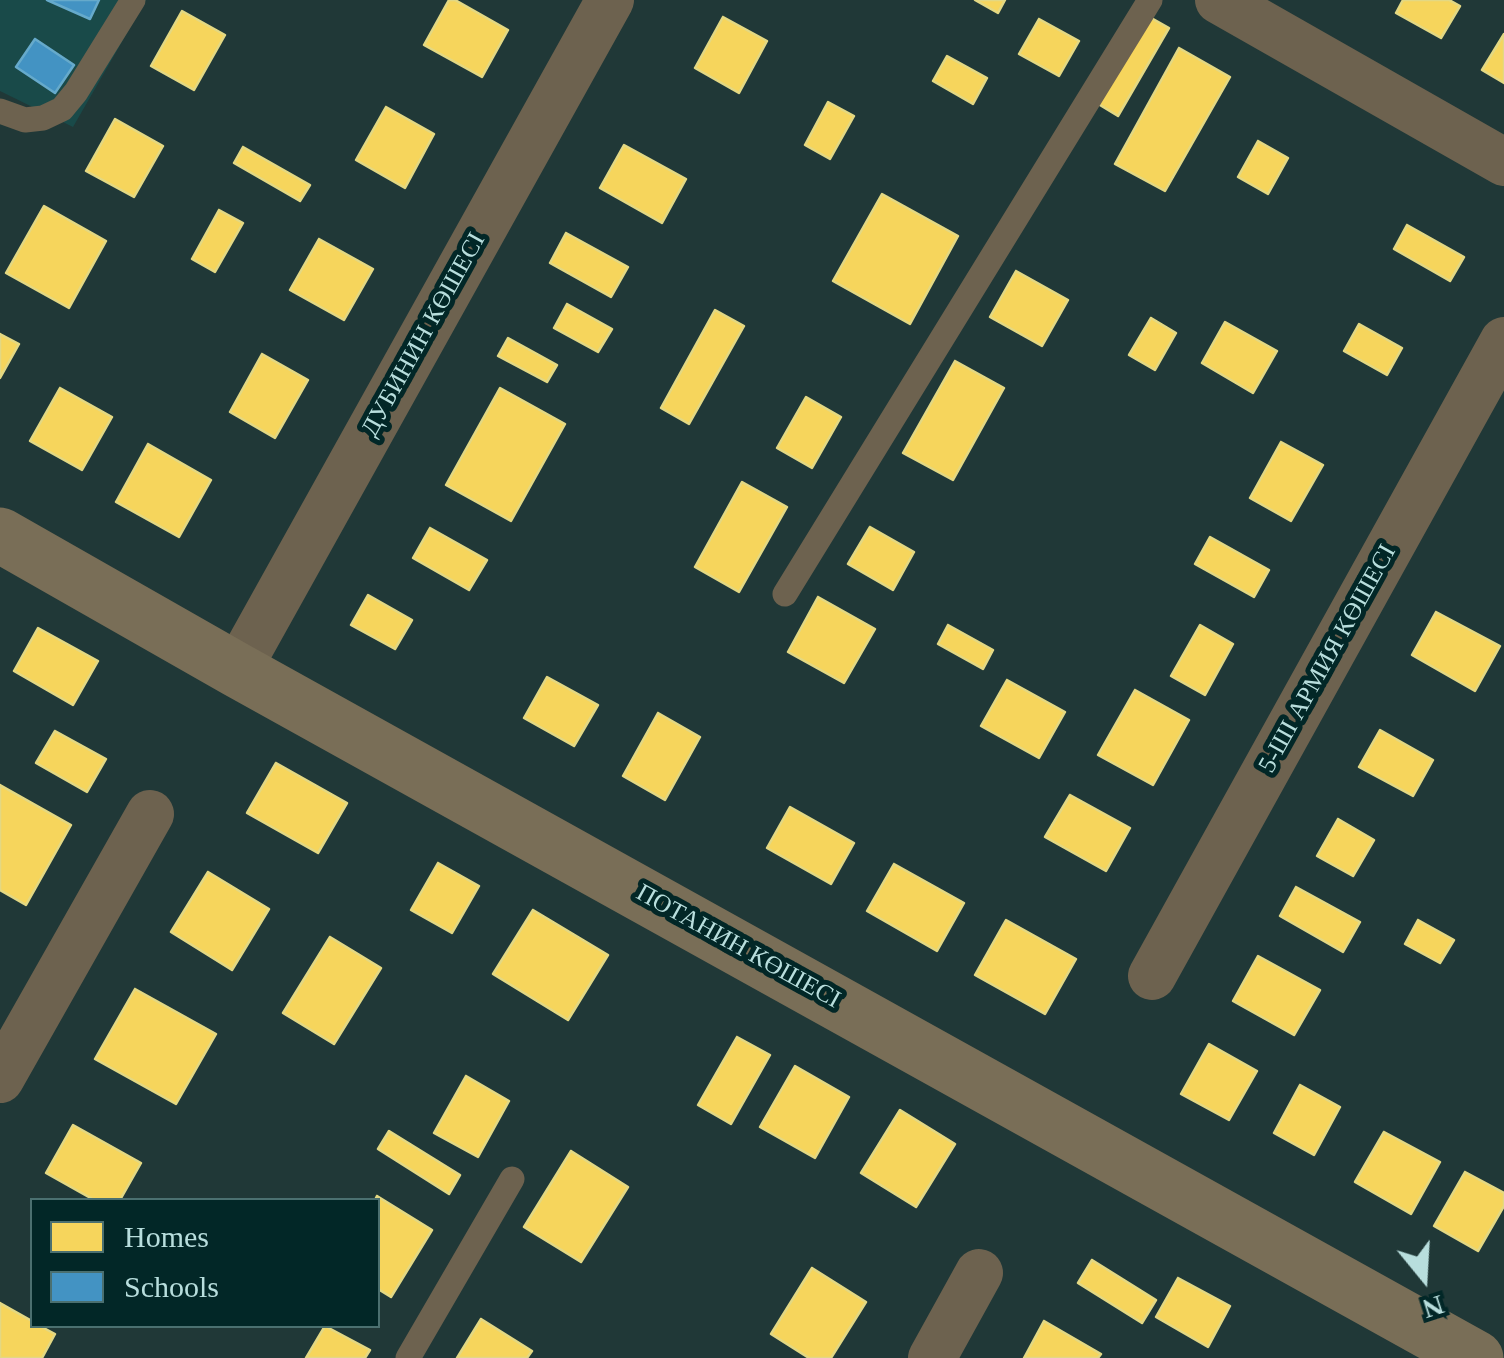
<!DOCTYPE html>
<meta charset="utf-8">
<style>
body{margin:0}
#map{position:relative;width:1504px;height:1358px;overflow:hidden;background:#203837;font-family:"Times New Roman",serif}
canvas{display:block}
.legend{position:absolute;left:30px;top:1198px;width:350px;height:130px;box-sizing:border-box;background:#022727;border:2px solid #4b7070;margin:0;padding:12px 18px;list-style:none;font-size:30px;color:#b8dedd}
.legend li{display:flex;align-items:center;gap:20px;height:50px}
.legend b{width:50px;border:2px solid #4b7070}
.north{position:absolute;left:1374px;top:1228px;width:100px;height:100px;-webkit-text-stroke:8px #022727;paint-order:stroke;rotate:162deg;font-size:28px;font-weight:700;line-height:40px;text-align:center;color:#b8dedd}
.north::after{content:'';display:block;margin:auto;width:35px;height:45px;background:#b8dedd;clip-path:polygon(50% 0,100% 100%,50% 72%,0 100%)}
</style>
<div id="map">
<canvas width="1504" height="1358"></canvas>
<ul class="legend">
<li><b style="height:28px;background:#f6d55c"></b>Homes</li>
<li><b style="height:28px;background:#4393c3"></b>Schools</li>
</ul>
<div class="north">N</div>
</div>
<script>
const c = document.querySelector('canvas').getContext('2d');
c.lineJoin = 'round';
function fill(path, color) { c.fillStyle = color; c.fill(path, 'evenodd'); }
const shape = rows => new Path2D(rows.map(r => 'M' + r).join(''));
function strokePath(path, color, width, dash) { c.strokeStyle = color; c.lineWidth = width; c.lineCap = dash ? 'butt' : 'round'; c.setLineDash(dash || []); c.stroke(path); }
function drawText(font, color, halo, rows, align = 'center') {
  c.font = font + ' "Times New Roman",serif'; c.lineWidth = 10; c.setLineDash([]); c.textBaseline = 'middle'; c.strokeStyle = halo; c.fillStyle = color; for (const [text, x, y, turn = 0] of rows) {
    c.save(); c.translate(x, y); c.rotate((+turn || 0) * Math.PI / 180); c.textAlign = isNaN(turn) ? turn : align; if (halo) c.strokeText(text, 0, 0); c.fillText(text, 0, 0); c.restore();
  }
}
fill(shape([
 [0,0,146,0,73,127,0,91]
]), '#194a49');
const homes = shape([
 [449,0,455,0,508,30,482,77,424,45,449,0],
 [975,0,1005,0,998,13,975,0],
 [1403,0,1449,0,1460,6,1441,38,1396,13,1403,0],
 [182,11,225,35,194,90,151,66,182,11],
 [1146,15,1169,28,1118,116,1095,102,1146,15],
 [723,17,767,41,739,93,695,68,723,17],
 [1039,19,1079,41,1059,76,1019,54,1039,19],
 [1504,34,1504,83,1482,70,1504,34],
 [1179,48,1230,77,1165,191,1115,164,1179,48],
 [947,56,987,78,973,104,933,81,947,56],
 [828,102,854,116,830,159,805,145,828,102],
 [386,107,434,134,405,188,356,160,386,107],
 [115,119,163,146,134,197,86,171,115,119],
 [1258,141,1288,158,1268,194,1238,177,1258,141],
 [624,145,686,179,662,223,600,188,624,145],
 [243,147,310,185,300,201,234,163,243,147],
 [882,194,958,236,910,324,833,281,882,194],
 [44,206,106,241,69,308,6,273,44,206],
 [219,210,243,223,215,272,192,259,219,210],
 [1407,225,1464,257,1450,281,1394,249,1407,225],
 [566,233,628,267,611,297,550,263,566,233],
 [319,239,373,269,344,320,290,290,319,239],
 [1016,271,1068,300,1042,346,990,317,1016,271],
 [567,304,612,329,598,352,554,328,567,304],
 [715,310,744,326,689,424,661,408,715,310],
 [1151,318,1176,333,1155,370,1129,355,1151,318],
 [1225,322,1277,351,1253,393,1202,363,1225,322],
 [1359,324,1402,348,1387,375,1344,351,1359,324],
 [0,334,19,344,0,378,0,334],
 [508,338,557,365,547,382,498,356,508,338],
 [262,354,308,380,275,438,230,412,262,354],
 [955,361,1004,388,953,480,903,453,955,361],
 [60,388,112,417,82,470,30,441,60,388],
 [500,388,565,424,511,521,446,485,500,388],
 [806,397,841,417,812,468,777,448,806,397],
 [1281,442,1323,465,1291,521,1250,498,1281,442],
 [148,444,211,480,179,537,116,502,148,444],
 [742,482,787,507,739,592,695,567,742,482],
 [870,527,914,552,893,590,848,564,870,527],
 [430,528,487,560,469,590,413,558,430,528],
 [1210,537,1269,570,1254,597,1195,564,1210,537],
 [368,595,412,620,395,649,351,625,368,595],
 [818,597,875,629,844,683,788,652,818,597],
 [1436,612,1500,646,1475,691,1412,655,1436,612],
 [948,625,993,650,983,669,938,644,948,625],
 [1200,625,1233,644,1205,695,1171,676,1200,625],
 [38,628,98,661,73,705,14,671,38,628],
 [547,677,598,705,574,746,524,718,547,677],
 [1007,680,1065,712,1039,758,981,726,1007,680],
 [1135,690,1189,720,1153,785,1098,755,1135,690],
 [658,713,700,737,665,800,623,776,658,713],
 [1380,730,1433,760,1413,796,1359,767,1380,730],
 [55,731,106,759,87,792,36,763,55,731],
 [276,763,347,803,318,853,247,813,276,763],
 [0,785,71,825,26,905,0,890,0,785],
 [1070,795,1130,828,1106,871,1045,837,1070,795],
 [790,807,854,843,831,884,767,848,790,807],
 [1338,819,1374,840,1353,876,1317,856,1338,819],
 [438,863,479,886,452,933,411,910,438,863],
 [894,864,964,903,937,951,867,911,894,864],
 [208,872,269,909,232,970,171,932,208,872],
 [1296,887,1360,922,1343,952,1280,916,1296,887],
 [533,910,608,955,568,1020,493,974,533,910],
 [1006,920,1076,959,1045,1014,975,975,1006,920],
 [1418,920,1454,940,1440,963,1405,944,1418,920],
 [330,937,381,968,334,1044,283,1013,330,937],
 [1258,956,1320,990,1294,1035,1233,1001,1258,956],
 [135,989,216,1034,176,1104,95,1059,135,989],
 [737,1037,770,1055,731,1124,698,1105,737,1037],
 [1209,1044,1257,1071,1229,1120,1181,1094,1209,1044],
 [795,1066,849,1097,815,1158,760,1127,795,1066],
 [466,1076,509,1101,478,1157,434,1133,466,1076],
 [1300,1085,1340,1107,1314,1155,1274,1133,1300,1085],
 [900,1110,955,1144,916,1207,861,1173,900,1110],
 [73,1125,141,1163,120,1200,94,1200,46,1173,73,1125],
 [389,1131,460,1175,449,1194,378,1149,389,1131],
 [1384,1132,1440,1162,1411,1214,1355,1182,1384,1132],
 [571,1151,628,1187,581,1262,524,1227,571,1151],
 [1465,1172,1504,1193,1504,1206,1478,1251,1434,1226,1465,1172],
 [377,1196,432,1230,391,1297,378,1289,378,1200,375,1200,377,1196],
 [1092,1260,1156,1300,1142,1323,1078,1283,1092,1260],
 [812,1268,866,1302,831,1358,809,1358,771,1334,812,1268],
 [1178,1278,1230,1306,1208,1347,1156,1317,1178,1278],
 [0,1303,32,1321,32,1326,40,1326,55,1334,42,1358,0,1358,0,1303],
 [481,1319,532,1351,527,1358,457,1358,481,1319],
 [1044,1321,1101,1354,1098,1358,1024,1358,1044,1321],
 [325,1326,370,1350,365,1358,306,1358,325,1326]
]);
fill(homes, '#f6d55c');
strokePath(homes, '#e3d883', 2.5);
const schools = shape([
 [47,0,99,0,90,19,47,0],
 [35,39,74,65,55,93,16,67,35,39]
]);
fill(schools, '#4393c3');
strokePath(schools, '#66aacb', 2.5);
strokePath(shape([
 [0,111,25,120,43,118,62,109,76,92,133,0],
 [785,594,1150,0],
 [408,1358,512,1179]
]), '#6d624f', 25);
strokePath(shape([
 [1219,0,1504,162],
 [237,670,610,0],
 [1152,976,1504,341],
 [0,1079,150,814],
 [932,1358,979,1273]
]), '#6d624f', 48);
strokePath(shape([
 [0,535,237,670,1476,1358]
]), '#796e57', 55);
drawText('25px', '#b8dedd', '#022727', [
 ["ДУБИНИН КӨШЕСІ",424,335,-61],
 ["5-ШІ АРМИЯ КӨШЕСІ",1328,659,-61],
 ["ПОТАНИН КӨШЕСІ",738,947,29]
]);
</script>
